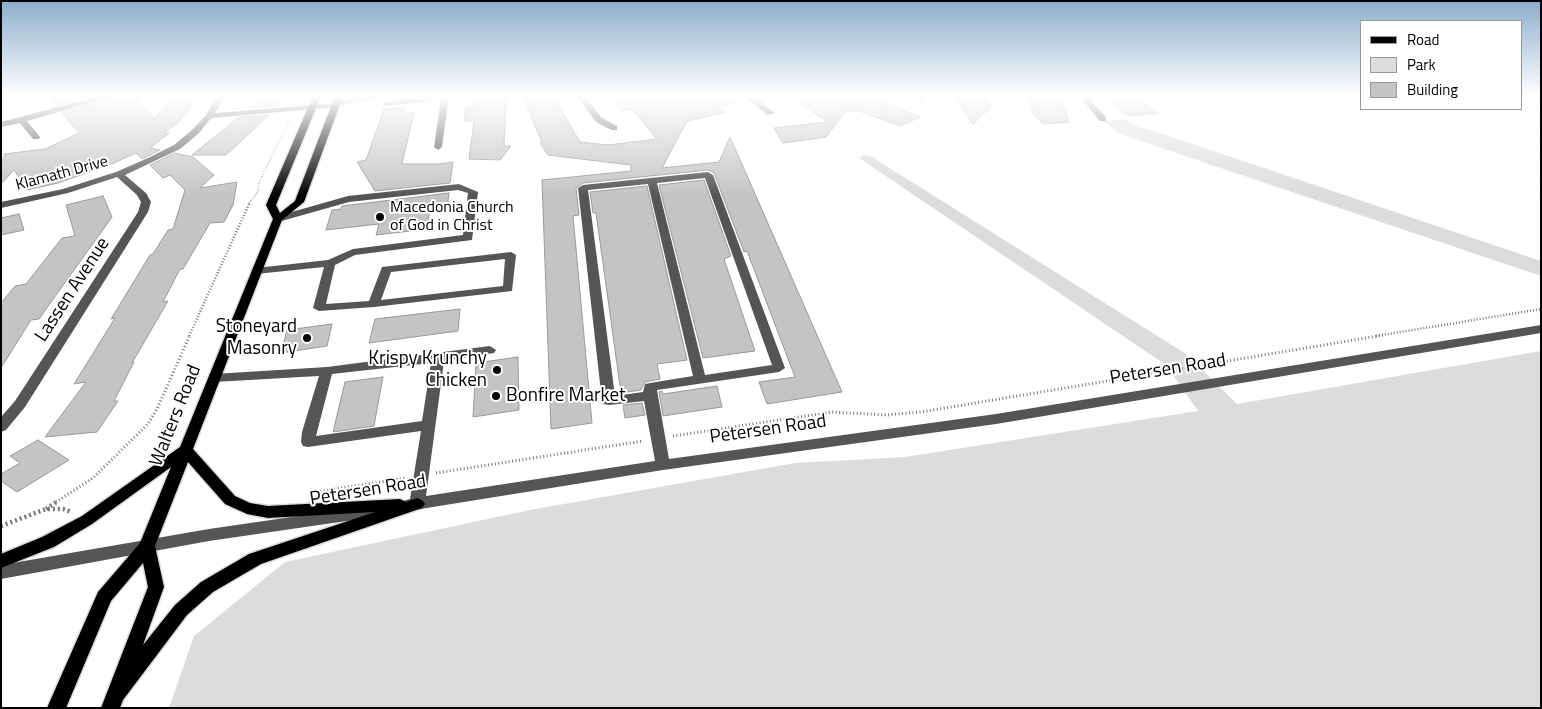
<!DOCTYPE html>
<style>
body{margin:0}
#map{position:relative;width:1542px;height:709px;overflow:hidden;background:#fff;font-family:"Titillium Web",sans-serif}
canvas{display:block}
.frame{position:absolute;inset:0;border:2px solid #000;pointer-events:none}
.legend{position:absolute;left:1360px;top:20px;width:162px;height:90px;box-sizing:border-box;background:#fff;border:1px solid #999;margin:0;padding:6px 9px;list-style:none;font-size:15px;color:#000}
.legend li{display:flex;align-items:center;gap:10px;height:25px}
.legend b{width:25px;border:1px solid #999}
</style>
<div id="map">
<canvas width="1542" height="709"></canvas>
<div class="frame"></div>
<ul class="legend">
<li><b style="height:6px;background:#000"></b>Road</li>
<li><b style="height:14px;background:#dcdcdc"></b>Park</li>
<li><b style="height:14px;background:#c4c4c4"></b>Building</li>
</ul>
</div>
<script>
const c = document.querySelector('canvas').getContext('2d');
c.lineJoin = 'round';
function fill(path, color) { c.fillStyle = color; c.fill(path, 'evenodd'); }
const shape = rows => new Path2D(rows.map(r => 'M' + r).join(''));
function strokePath(path, color, width, dash) { c.strokeStyle = color; c.lineWidth = width; c.lineCap = dash ? 'butt' : 'round'; c.setLineDash(dash || []); c.stroke(path); }
function drawText(font, color, halo, rows, align = 'center') {
  c.font = font + ' "Titillium Web",sans-serif'; c.lineWidth = 4; c.setLineDash([]); c.textBaseline = 'middle'; c.strokeStyle = halo; c.fillStyle = color; for (const [text, x, y, turn = 0] of rows) {
    c.save(); c.translate(x, y); c.rotate((+turn || 0) * Math.PI / 180); c.textAlign = isNaN(turn) ? turn : align; if (halo) c.strokeText(text, 0, 0); c.fillText(text, 0, 0); c.restore();
  }
}
fill(shape([
 [1126,119,1130,123,1541,261,1541,276,1120,134,1103,121],
 [864,155,872,157,1186,354,1237,404,1541,351,1541,708,169,708,194,636,285,562,530,510,795,463,905,457,1198,411,1166,365,859,158]
]), '#dcdcdc');
const building = shape([
 [48,96,91,96,56,106,48,96],
 [117,96,133,96,155,119,169,101,191,99,188,102,194,102,180,121,164,133,169,133,150,148,160,150,142,159,136,153,114,163,58,183,27,190,14,170,1,184,1,162,5,156,4,154,45,149,79,133,62,113,117,96],
 [264,96,283,96,277,106,250,108,264,96],
 [522,96,554,97,580,142,608,145,657,139,632,109,622,111,611,96,736,96,737,102,716,107,726,112,687,121,662,168,719,162,730,137,842,392,767,404,759,382,795,377,747,251,744,252,714,173,708,170,583,183,576,188,579,215,573,216,592,423,551,429,542,180,631,171,631,165,548,155,540,143,542,142,522,96],
 [789,96,866,96,920,117,900,126,859,111,845,112,826,137,783,143,774,128,828,122,789,96],
 [955,96,983,96,991,107,973,124,955,96],
 [1027,96,1059,96,1069,122,1044,124,1033,114,1027,96],
 [1103,96,1134,96,1158,113,1129,116,1103,96],
 [506,98,504,146,511,146,500,160,469,159,474,121,464,121,466,107,473,106,473,101,506,98],
 [405,107,403,114,414,113,402,164,439,164,453,162,450,183,375,191,357,162,366,160,384,109,405,107],
 [269,115,226,155,192,155,239,117,269,115],
 [175,153,193,157,214,175,200,188,237,182,233,205,224,222,210,223,183,269,180,269,163,302,168,301,132,363,134,362,114,401,118,401,97,432,45,437,86,382,74,384,115,318,111,319,150,255,153,254,168,230,173,229,185,190,170,175,163,178,150,165,175,153],
 [704,180,731,256,724,259,755,351,703,358,659,185,704,180],
 [647,186,687,360,657,364,660,379,645,382,641,390,621,393,596,213,593,213,590,192,647,186],
 [449,193,447,207,430,208,427,229,376,235,379,224,326,230,332,210,341,209,342,206,449,193],
 [103,196,112,217,39,319,31,320,1,368,1,303,15,286,26,284,62,238,75,236,66,205,103,196],
 [19,214,24,230,1,235,1,218,19,214],
 [460,309,458,331,369,343,375,319,460,309],
 [332,324,327,346,281,353,287,330,332,324],
 [518,357,519,410,473,417,476,363,518,357],
 [383,377,374,426,333,432,345,382,383,377],
 [717,386,722,407,663,416,659,392,662,391,663,394,717,386],
 [642,403,645,415,625,418,623,405,642,403],
 [38,440,69,460,17,492,1,481,1,474,20,463,10,456,38,440]
]);
fill(building, '#c4c4c4');
strokePath(building, '#999', 1);
const major = shape([
 [313,96,321,96,276,205,280,213,295,201,335,96,343,96,304,202,282,220,193,449,235,496,250,503,268,506,400,499,406,502,417,498,422,500,425,504,422,508,261,564,213,592,187,615,123,700,120,708,101,708,148,587,143,563,111,601,66,708,47,708,98,592,140,543,171,467,92,524,54,547,1,568,1,554,42,537,82,516,180,447,273,219,266,205,313,96],
 [188,462,225,504,247,514,268,518,375,512,249,554,201,582,175,605,143,645,164,587,155,546,188,462]
]);
strokePath(major, '#dbdbdb', 3);
strokePath(shape([
 [249,203,258,192,259,183,289,120]
]), '#777', 2, [0.5, 2]);
strokePath(shape([
 [189,336,250,202],
 [1376,336,1541,309]
]), '#777', 2.5, [1, 2]);
strokePath(shape([
 [673,436,832,412,887,415,921,412,1384,335],
 [436,473,643,441],
 [310,493,405,478],
 [56,502,93,478,148,424,157,409,190,335]
]), '#777', 3, [1, 2.5]);
strokePath(shape([
 [46,509,58,501],
 [1,526,46,509,63,509,71,512]
]), '#777', 4.5, [2, 3]);
fill(shape([
 [100,96,115,96,27,121,40,137,39,139,33,139,20,123,1,127,1,122,100,96],
 [217,96,225,96,215,113,336,103,367,96,401,96,354,102,336,107,211,118,199,133,180,149,125,175,146,193,151,202,148,212,25,407,6,430,1,432,1,417,15,401,138,212,141,202,137,195,117,177,68,193,1,208,1,202,63,189,116,172,148,158,174,145,193,129,206,115,217,96],
 [428,96,449,96,442,147,438,150,434,147,441,98,424,102,387,106,383,104,387,102,428,96],
 [577,96,585,96,602,118,617,126,617,130,611,130,596,122,577,96],
 [743,96,753,96,775,113,768,115,743,96],
 [913,96,923,96,926,99,922,101,913,96],
 [1084,96,1092,96,1092,102,1106,117,1106,121,1100,121,1084,102,1084,96],
 [708,172,713,175,785,368,779,372,657,390,669,459,996,414,1541,325,1541,333,996,424,663,470,408,511,403,509,400,505,403,501,410,499,421,431,308,447,303,446,301,442,302,432,319,376,214,382,208,378,214,374,327,367,490,346,496,350,494,353,444,361,426,496,655,461,644,401,609,405,604,404,602,401,578,188,583,185,708,172],
 [705,178,772,365,705,375,657,183,705,178],
 [648,184,693,376,650,383,645,384,643,392,615,396,588,190,648,184],
 [431,363,422,421,316,436,332,374,431,363],
 [459,184,478,192,472,240,355,255,335,265,326,304,369,301,382,267,511,252,516,255,512,291,374,307,319,311,313,308,324,267,256,274,251,271,256,268,328,260,353,249,463,235,468,193,458,190,349,202,278,222,273,219,274,217,348,196,459,184],
 [505,259,503,286,381,300,391,272,505,259],
 [374,505,379,507,382,511,379,515,374,517,209,541,1,579,1,565,209,529,374,505]
]), '#555');
fill(major, '#000');
const sky = c.createLinearGradient(0, 0, 0, 196);
sky.addColorStop(0, '#8cadcc');
sky.addColorStop(0.49, '#fff');
sky.addColorStop(1, '#ffffff00');
c.fillStyle = sky;
c.fillRect(0, 0, 1542, 196);
for (const [x, y, r, color] of [
 [380,217,5,"#000"],
 [307,338,5,"#000"],
 [497,370,5,"#000"],
 [496,396,5,"#000"]
]) { const dot = new Path2D(); dot.arc(x, y, r, 0, 2 * Math.PI); c.fillStyle = color; c.fill(dot); strokePath(dot, '#fff', 2); }
drawText('16px', '#000', '#fff', [
 ["Klamath Drive",62,174,-15]
]);
drawText('16px', '#000', '#fff', [
 ["Macedonia Church",390,208],
 ["of God in Christ",390,226]
], 'left');
drawText('19px', '#000', '#fff', [
 ["Lassen Avenue",73,290,-57],
 ["Petersen Road",1168,370,-9],
 ["Walters Road",176,416,-68],
 ["Petersen Road",768,430,-8],
 ["Petersen Road",368,491,-9]
]);
drawText('19px', '#000', '#fff', [
 ["Stoneyard",297,327],
 ["Masonry",297,349],
 ["Krispy Krunchy",487,359],
 ["Chicken",487,381],
 ["Bonfire Market",506,396,"left"]
], 'right');
</script>
